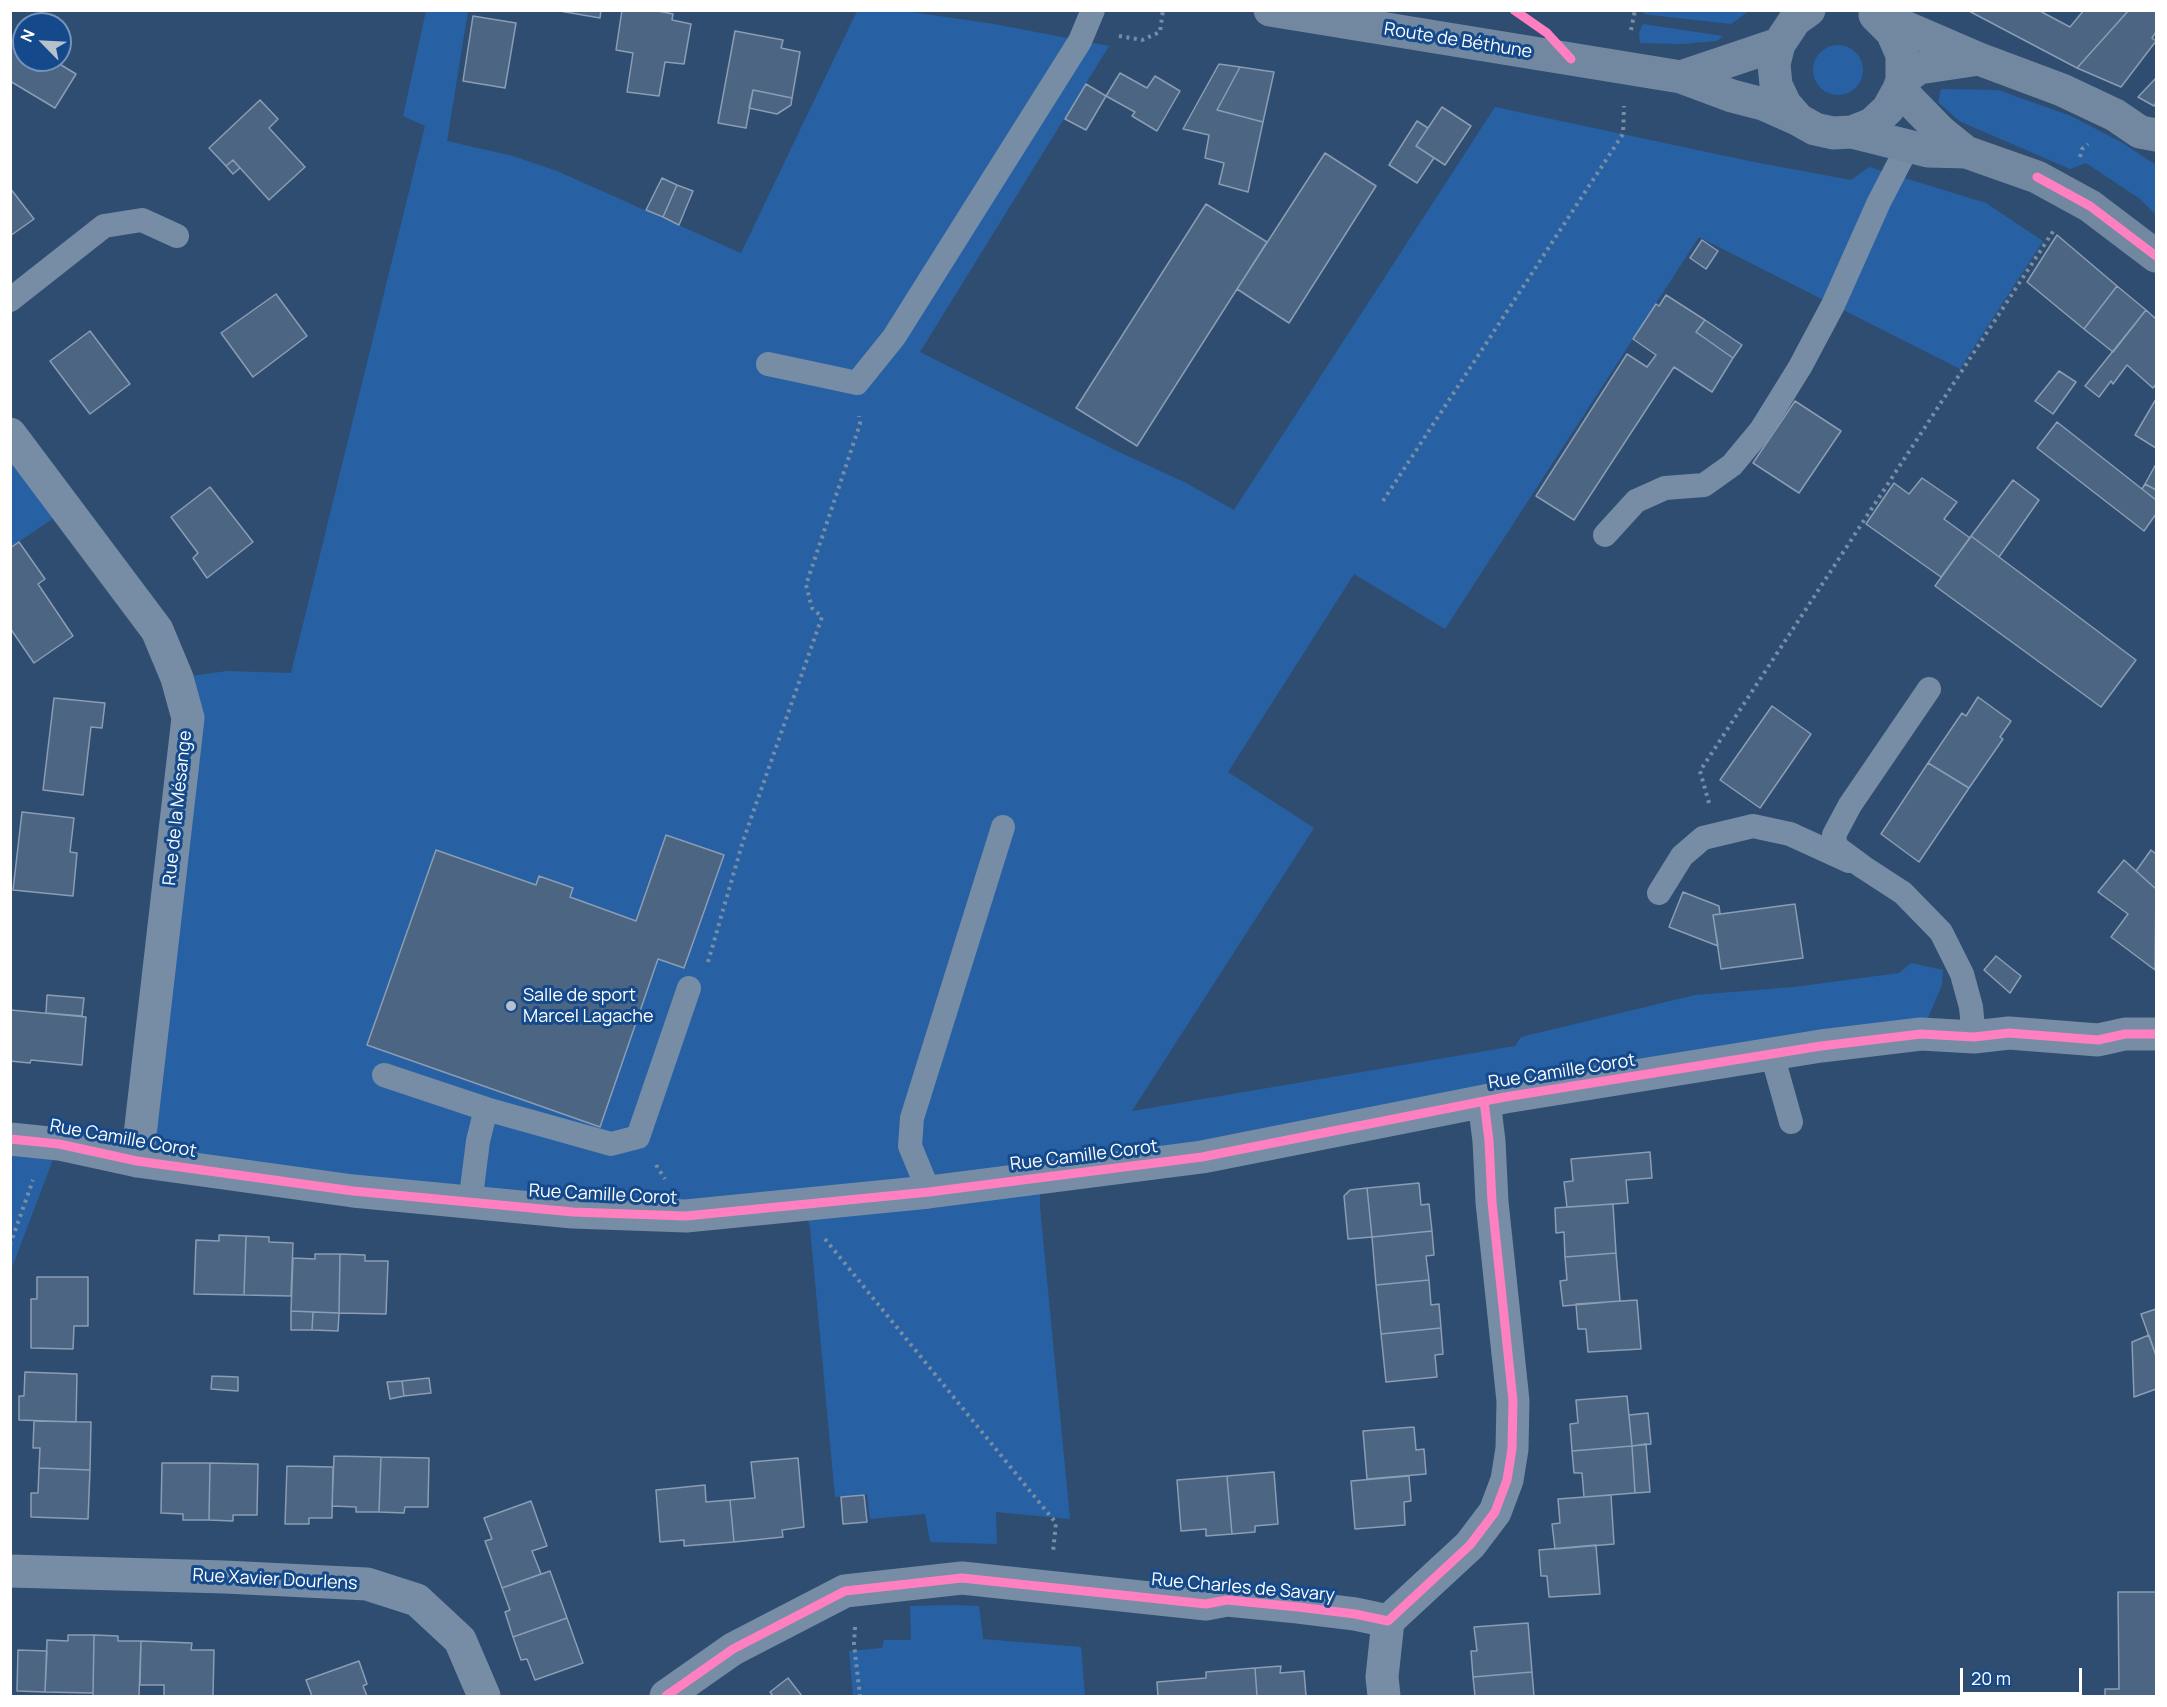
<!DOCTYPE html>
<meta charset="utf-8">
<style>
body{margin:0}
#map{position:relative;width:2167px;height:1707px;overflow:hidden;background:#2f4d71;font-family:Manrope,sans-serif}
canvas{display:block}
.frame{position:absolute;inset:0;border:12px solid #fff;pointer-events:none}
.north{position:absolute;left:12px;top:12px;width:60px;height:60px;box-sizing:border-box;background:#144a8c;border:2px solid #7292ba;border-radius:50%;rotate:294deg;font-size:16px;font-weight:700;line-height:24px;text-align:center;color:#fff}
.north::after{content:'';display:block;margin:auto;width:21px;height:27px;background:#b6c1cd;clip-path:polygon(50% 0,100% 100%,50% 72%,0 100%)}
.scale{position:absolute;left:1960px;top:1668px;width:122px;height:27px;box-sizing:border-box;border:3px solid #fff;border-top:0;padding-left:8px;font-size:18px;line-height:21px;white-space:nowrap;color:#fff;-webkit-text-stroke:4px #144a8c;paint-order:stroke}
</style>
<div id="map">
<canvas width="2167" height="1707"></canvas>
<div class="frame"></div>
<div class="north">N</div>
<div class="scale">20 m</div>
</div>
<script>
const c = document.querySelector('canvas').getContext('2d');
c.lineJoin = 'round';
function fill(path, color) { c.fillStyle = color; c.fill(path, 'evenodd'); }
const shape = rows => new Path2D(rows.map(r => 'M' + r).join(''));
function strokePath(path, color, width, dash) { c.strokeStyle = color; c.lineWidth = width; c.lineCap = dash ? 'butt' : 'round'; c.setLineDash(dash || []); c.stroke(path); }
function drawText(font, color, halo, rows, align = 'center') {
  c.font = font + ' Manrope,sans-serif'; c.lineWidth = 6; c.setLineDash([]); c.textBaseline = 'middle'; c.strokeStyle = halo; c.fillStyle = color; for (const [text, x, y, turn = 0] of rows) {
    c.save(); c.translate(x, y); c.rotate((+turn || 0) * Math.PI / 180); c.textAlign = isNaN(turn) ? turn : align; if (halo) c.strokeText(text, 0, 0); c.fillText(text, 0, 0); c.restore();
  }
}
fill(shape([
 [1646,10,1749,10,1749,11,1731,24,1643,14],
 [426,11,468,11,447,141,513,156,557,171,741,253,857,11,905,11,994,24,1109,46,920,352,1117,451,1186,483,1234,510,1495,107,1749,161,1851,180,1869,167,1986,203,2043,241,1960,369,1699,237,1445,629,1354,574,1228,772,1314,828,1132,1111,1515,1046,1521,1037,1695,995,1794,987,1899,973,1911,963,1943,970,1942,985,1921,1034,1040,1178,1040,1207,1070,1519,996,1512,997,1544,930,1542,925,1514,870,1519,867,1494,835,1497,810,1228,804,1205,686,1216,137,1161,177,678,227,671,291,673,425,126,403,116],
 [1643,24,1723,36,1717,41,1682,44,1640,43,1639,33],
 '1813 70a25 25 0 1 1 50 0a25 25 0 1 1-50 0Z',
 [1941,89,1998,90,2071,116,2121,142,2156,165,2156,215,2140,199,2086,163,2070,169,1959,121,1938,102],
 [10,436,67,509,11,547,10,547],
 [11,1139,59,1144,11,1270],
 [954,1605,979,1606,983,1639,1081,1647,1085,1696,853,1696,849,1651,882,1648,884,1640,911,1640,910,1606]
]), '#2761a3');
const building = shape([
 [554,10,601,10,600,18,554,10],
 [622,10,653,10,673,14,672,20,691,24,684,64,665,62,659,96,627,92,633,53,616,50,622,10],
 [1967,10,2038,10,2070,27,2084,10,2129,10,2077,68,1967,10],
 [2129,10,2156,10,2156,32,2152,38,2156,41,2121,87,2077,68,2129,10],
 [473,16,516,23,505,88,463,81,473,16],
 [24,23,24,60,53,60,76,74,55,108,10,81,10,45,24,23],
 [735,31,783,40,781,48,800,52,792,98,753,90,746,128,718,123,735,31],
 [1219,64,1240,67,1217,110,1263,122,1248,192,1219,184,1224,163,1205,158,1209,135,1183,129,1219,64],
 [1240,67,1274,72,1263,122,1217,110,1240,67],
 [1120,73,1147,88,1155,76,1180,91,1157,131,1132,116,1135,112,1106,96,1120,73],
 [2156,78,2156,102,2154,106,2138,97,2156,78],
 [1086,84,1106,96,1086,130,1065,119,1086,84],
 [753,90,792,98,791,105,777,114,749,108,753,90],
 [260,100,278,119,269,128,305,167,269,200,233,160,226,166,209,148,260,100],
 [1442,107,1471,126,1445,165,1416,146,1442,107],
 [1417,121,1428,128,1416,146,1434,158,1417,183,1389,165,1417,121],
 [1325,153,1376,186,1289,323,1237,289,1325,153],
 [233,160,240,168,233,174,226,166,233,160],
 [662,178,677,185,663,217,646,210,662,178],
 [677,185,693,191,679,225,663,217,677,185],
 [10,188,34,219,10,236,10,188],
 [1206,204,1267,242,1137,446,1076,408,1206,204],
 [2057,235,2117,286,2084,329,2027,282,2057,235],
 [1702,240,1718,251,1706,269,1690,258,1702,240],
 [2117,286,2146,310,2113,352,2084,329,2117,286],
 [276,294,307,336,253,377,221,333,276,294],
 [1666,295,1705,320,1696,332,1733,358,1712,392,1674,367,1574,520,1536,496,1627,354,1647,367,1656,355,1633,339,1656,304,1659,306,1666,295],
 [2146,310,2156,319,2156,384,2153,388,2127,365,2113,384,2111,381,2099,397,2085,386,2146,310],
 [1705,320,1742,345,1733,358,1696,332,1705,320],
 [90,331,130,384,90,414,50,361,90,331],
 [2059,371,2076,382,2053,414,2035,401,2059,371],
 [2156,399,2156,448,2135,435,2156,399],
 [1795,401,1841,431,1799,493,1753,463,1795,401],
 [2057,422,2156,500,2156,514,2144,531,2037,448,2057,422],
 [2156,464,2156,490,2145,484,2156,464],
 [1922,478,1957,502,1944,519,1970,538,1941,577,1866,524,1894,483,1909,494,1922,478],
 [2013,480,2039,500,1999,557,1971,536,2013,480],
 [2145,484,2156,490,2156,500,2142,489,2145,484],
 [210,487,253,542,207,578,193,558,198,553,171,517,210,487],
 [1971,536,2136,660,2101,707,1935,586,1971,536],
 [19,542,45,579,38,584,73,636,34,663,10,628,10,548,19,542],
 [1978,697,2011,721,2000,737,2003,739,1969,788,1928,763,1962,713,1966,716,1978,697],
 [54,698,105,703,102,728,91,727,83,795,43,790,54,698],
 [1772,706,1811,734,1760,808,1720,780,1772,706],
 [1928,763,1969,788,1919,862,1881,834,1928,763],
 [22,812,74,818,70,852,77,853,73,896,13,890,22,812],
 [666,835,724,855,684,968,658,959,600,1127,367,1045,436,850,536,885,539,876,573,888,570,897,636,921,666,835],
 [2151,850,2156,854,2156,889,2136,871,2151,850],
 [2124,860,2156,889,2155,970,2111,937,2128,914,2098,892,2124,860],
 [1683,892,1719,906,1720,914,1713,915,1718,946,1669,927,1683,892],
 [1795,904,1803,958,1721,969,1713,915,1795,904],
 [1996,956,2021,976,2010,993,1984,970,1996,956],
 [47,995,84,998,82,1016,46,1013,47,995],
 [11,1010,86,1017,82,1065,31,1060,30,1063,10,1061,11,1010],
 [1650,1152,1652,1178,1626,1180,1628,1203,1567,1207,1564,1182,1573,1181,1571,1159,1650,1152],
 [1419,1183,1421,1205,1429,1204,1432,1231,1372,1237,1367,1188,1419,1183],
 [1367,1188,1372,1237,1348,1239,1344,1196,1350,1190,1367,1188],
 [1613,1204,1616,1253,1565,1257,1564,1232,1556,1233,1555,1208,1613,1204],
 [1432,1231,1434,1255,1426,1256,1429,1280,1376,1285,1372,1237,1432,1231],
 [219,1235,246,1236,244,1295,194,1294,196,1240,219,1241,219,1235],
 [246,1236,269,1237,269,1242,293,1243,291,1296,244,1295,246,1236],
 [1616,1253,1620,1301,1563,1306,1560,1281,1567,1280,1565,1257,1616,1253],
 [315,1254,340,1254,339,1313,291,1311,293,1258,315,1259,315,1254],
 [340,1254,365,1255,365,1261,388,1261,386,1314,339,1313,340,1254],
 [37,1277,88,1277,88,1326,74,1326,73,1349,31,1348,31,1299,37,1299,37,1277],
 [1429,1280,1431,1305,1439,1304,1441,1328,1381,1334,1376,1285,1429,1280],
 [1637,1300,1641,1349,1588,1352,1586,1329,1578,1329,1576,1304,1637,1300],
 [2156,1309,2156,1356,2141,1314,2156,1309],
 [291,1311,313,1312,312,1330,291,1330,291,1311],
 [313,1312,339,1313,338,1331,312,1330,313,1312],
 [1441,1328,1443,1354,1435,1355,1437,1377,1386,1382,1381,1334,1441,1328],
 [2149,1335,2156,1356,2156,1389,2134,1397,2132,1342,2149,1335],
 [25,1372,77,1374,76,1422,19,1420,19,1396,24,1396,25,1372],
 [212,1376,238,1377,238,1391,211,1389,212,1376],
 [429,1378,431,1393,404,1396,402,1381,429,1378],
 [402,1381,404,1396,390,1399,387,1382,402,1381],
 [1627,1396,1632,1446,1572,1451,1570,1424,1578,1423,1576,1400,1627,1396],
 [1648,1413,1651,1444,1632,1446,1629,1415,1648,1413],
 [34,1421,91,1422,90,1470,39,1468,40,1448,33,1448,34,1421],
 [1414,1427,1416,1450,1424,1449,1426,1474,1367,1479,1363,1431,1414,1427],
 [1646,1444,1650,1492,1635,1493,1632,1446,1646,1444],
 [1632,1446,1635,1493,1584,1497,1582,1473,1574,1473,1572,1451,1632,1446],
 [334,1456,381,1457,379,1512,356,1512,356,1507,332,1506,334,1456],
 [381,1457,429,1458,428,1507,405,1507,404,1513,379,1512,381,1457],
 [798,1458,804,1527,782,1530,783,1537,734,1542,730,1500,755,1498,751,1462,798,1458],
 [162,1463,210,1463,209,1520,183,1520,183,1514,161,1513,162,1463],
 [210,1463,258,1464,257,1515,233,1515,233,1521,209,1520,210,1463],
 [287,1466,333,1467,332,1518,309,1518,309,1524,285,1524,287,1466],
 [39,1468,90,1470,88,1519,31,1517,31,1493,38,1493,39,1468],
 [1274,1472,1278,1524,1255,1526,1255,1532,1232,1534,1227,1476,1274,1472],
 [1227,1476,1232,1534,1206,1536,1206,1529,1181,1531,1177,1480,1227,1476],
 [1409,1476,1411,1501,1404,1502,1405,1525,1355,1529,1351,1481,1409,1476],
 [705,1485,706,1502,730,1500,734,1542,684,1546,684,1540,660,1542,656,1490,705,1485],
 [864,1495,867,1522,843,1524,841,1497,864,1495],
 [1611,1495,1614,1544,1555,1549,1552,1524,1560,1523,1558,1499,1611,1495],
 [531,1501,547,1546,532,1551,541,1574,502,1588,485,1541,492,1539,484,1518,531,1501],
 [1596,1545,1600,1594,1549,1597,1547,1576,1541,1576,1539,1550,1596,1545],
 [550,1571,567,1618,513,1637,505,1612,510,1610,502,1588,550,1571],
 [2118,1592,2156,1592,2156,1696,2105,1696,2105,1689,2119,1689,2118,1592],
 [567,1618,583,1663,535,1680,527,1659,521,1660,513,1637,567,1618],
 [1528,1623,1532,1672,1473,1677,1471,1651,1477,1651,1474,1627,1528,1623],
 [68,1635,94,1635,93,1693,45,1692,47,1640,68,1641,68,1635],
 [94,1635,118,1636,118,1641,141,1641,139,1696,93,1696,94,1635],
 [141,1641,192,1643,191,1650,214,1650,213,1696,164,1696,164,1685,140,1685,141,1641],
 [18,1650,47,1651,45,1692,17,1691,18,1650],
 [359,1661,367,1684,363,1686,367,1696,312,1696,306,1680,359,1661],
 [1281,1666,1280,1673,1304,1671,1306,1696,1257,1696,1255,1668,1281,1666],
 [1255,1668,1257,1696,1158,1696,1157,1682,1206,1678,1206,1672,1255,1668],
 [1532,1672,1534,1696,1475,1696,1473,1677,1532,1672],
 [788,1678,802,1696,773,1696,770,1692,788,1678]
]);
fill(building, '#4c6582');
strokePath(building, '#8b9db4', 1.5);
strokePath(shape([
 [1631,30,1635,10],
 [1119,36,1142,40,1160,32,1163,10],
 [2080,157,2082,149,2088,144],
 [1383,501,1623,134,1624,106],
 [1709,803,1700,771,2054,230],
 [708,962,743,841,822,617,812,608,806,585,860,424,859,416],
 [656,1165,665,1179],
 [825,1239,1056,1523,1053,1552],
 [10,1245,33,1180],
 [855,1627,854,1644,860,1696]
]), '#768da5', 4, [3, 4.5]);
strokePath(shape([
 [10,300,104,226,142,220,177,236],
 [768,364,857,383,894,337,1080,41,1093,10],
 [1605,535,1636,501,1665,488,1704,485,1732,465,1761,430,1800,367,1833,305,1879,202,1908,146],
 [1929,689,1850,805,1834,835,1836,847,1863,867,1903,893,1941,932,1962,974,1971,1007,1974,1037],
 [1659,893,1682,856,1703,838,1753,826,1790,834,1849,861],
 [1772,1054,1791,1122],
 [384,1075,486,1109,611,1144,638,1137,689,988],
 [929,1192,910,1146,912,1118,1003,827],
 [470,1204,478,1141,486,1109]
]), '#768da5', 24);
strokePath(shape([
 [10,434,157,630,177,678,188,718,137,1161],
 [10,1139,59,1144,137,1161,353,1191,573,1212,686,1216,929,1192,1202,1157,1505,1097,1821,1046,1921,1034,1974,1037,2009,1033,2098,1040,2125,1034,2156,1034],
 [10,1571,225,1577,367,1584,417,1600,460,1640,484,1696],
 [666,1696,733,1649,845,1591,962,1578,1206,1604,1227,1600,1298,1607,1355,1614,1388,1621,1470,1545,1495,1512,1507,1480,1512,1449,1513,1401,1492,1202,1489,1141,1484,1101],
 [1384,1696,1382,1677,1388,1621]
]), '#768da5', 33);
strokePath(shape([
 [1270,10,1681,77,1732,96,1763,104,1799,120],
 [1809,10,1795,20,1779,44,1774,64,1776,85,1785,104,1799,120,1815,129,1833,133,1852,132,1872,124,1888,109,1899,89,1902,80,1902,55,1892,32,1875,15],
 [1877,15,1979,59,2062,90,2115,115,2140,132,2156,135],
 [1681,77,1779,44],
 [1902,80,1919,68,1979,59],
 [1899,89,1940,131,1966,152],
 [1852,132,1928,151,1966,152,2037,177,2090,206,2156,256]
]), '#7288a1', 33);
strokePath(shape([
 [1514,10,1547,33,1571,59],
 [2037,177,2090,206,2156,256],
 [10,1139,59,1144,137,1161,353,1191,573,1212,686,1216,929,1192,1202,1157,1505,1097,1821,1046,1921,1034,1974,1037,2009,1033,2098,1040,2125,1034,2156,1034],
 [666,1696,733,1649,845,1591,962,1578,1206,1604,1227,1600,1298,1607,1355,1614,1388,1621,1470,1545,1495,1512,1507,1480,1512,1449,1513,1401,1492,1202,1489,1141,1484,1101]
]), '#ff80c0', 9);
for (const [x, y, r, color] of [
 [511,1006,6,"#b6c1cd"]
]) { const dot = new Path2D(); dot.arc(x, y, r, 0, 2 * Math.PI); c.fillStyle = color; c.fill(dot); strokePath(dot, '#144a8c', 2); }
drawText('18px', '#fff', '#144a8c', [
 ["Route de Béthune",1458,41,9],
 ["Rue de la Mésange",178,808,-84],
 ["Rue Camille Corot",1562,1072,-9],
 ["Rue Camille Corot",123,1139,10],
 ["Rue Camille Corot",1084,1156,-7],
 ["Rue Camille Corot",603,1195,3],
 ["Rue Xavier Dourlens",275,1580,3],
 ["Rue Charles de Savary",1243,1588,5]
]);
drawText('18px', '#fff', '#144a8c', [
 ["Salle de sport",523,996],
 ["Marcel Lagache",523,1017]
], 'left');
</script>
